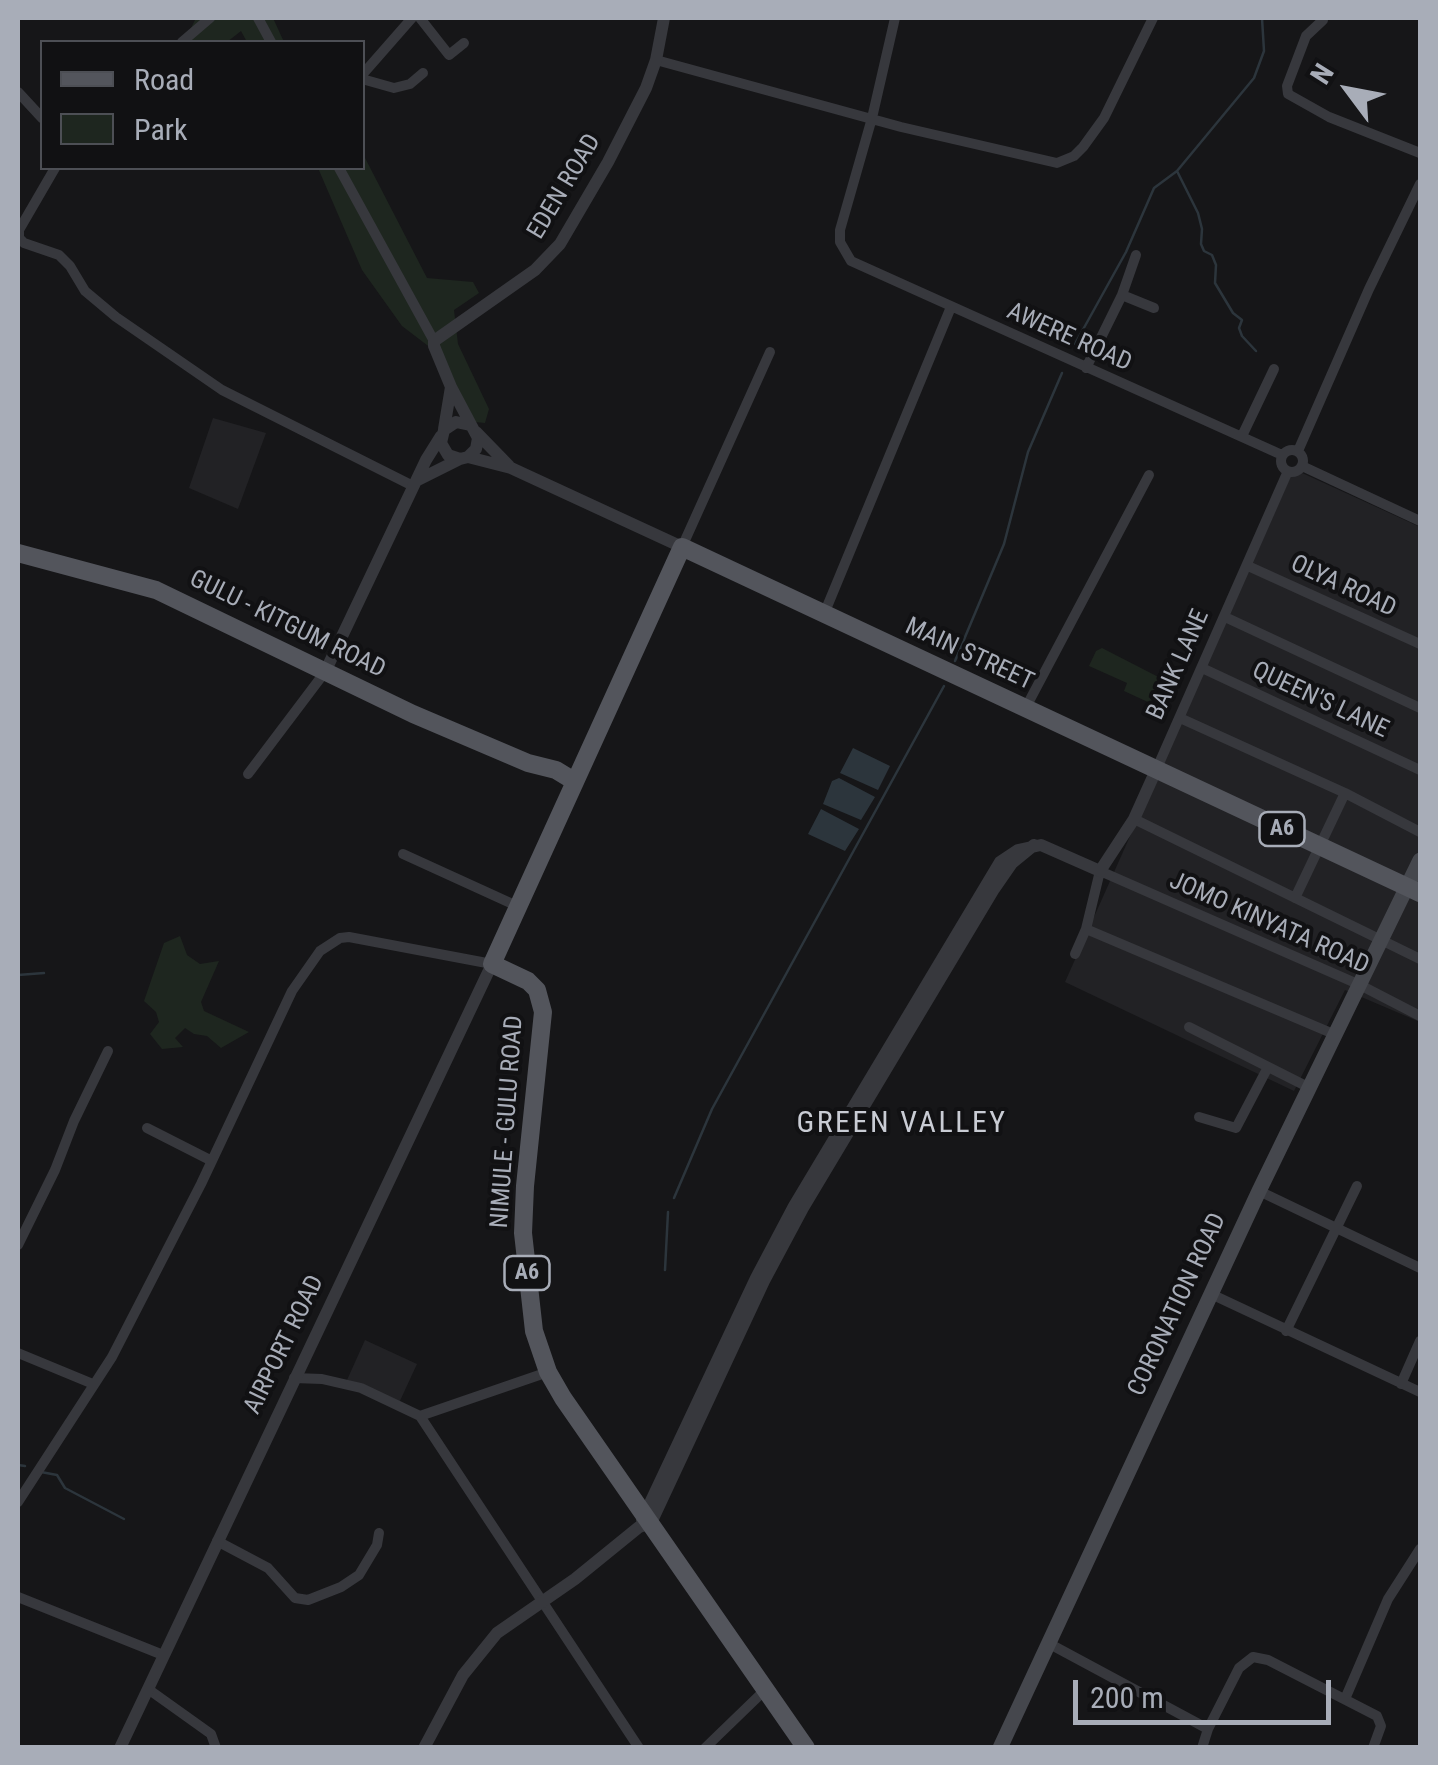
<!DOCTYPE html>
<style>
body{margin:0}
#map{position:relative;width:1438px;height:1765px;overflow:hidden;background:#161618;font-family:"Roboto Condensed",sans-serif}
canvas{display:block}
.frame{position:absolute;inset:0;border:20px solid #a8adb8;pointer-events:none}
.legend{position:absolute;left:40px;top:40px;width:325px;height:130px;box-sizing:border-box;background:#111113;border:2px solid #4d4f55;margin:0;padding:12px 18px;list-style:none;font-size:30px;color:#a8adb8}
.legend li{display:flex;align-items:center;gap:20px;height:50px}
.legend b{width:50px;border:2px solid #4d4f55}
.north{position:absolute;left:1298px;top:40px;width:100px;height:100px;-webkit-text-stroke:8px #111113;paint-order:stroke;rotate:302deg;font-size:28px;font-weight:700;line-height:40px;text-align:center;color:#a8adb8}
.north::after{content:'';display:block;margin:auto;width:35px;height:45px;background:#a8adb8;clip-path:polygon(50% 0,100% 100%,50% 72%,0 100%)}
.scale{position:absolute;left:1073px;top:1680px;width:258px;height:45px;box-sizing:border-box;border:5px solid #a8adb8;border-top:0;padding-left:12px;font-size:30px;line-height:35px;white-space:nowrap;color:#a8adb8;-webkit-text-stroke:8px #111113;paint-order:stroke}
</style>
<div id="map">
<canvas width="1438" height="1765"></canvas>
<div class="frame"></div>
<ul class="legend">
<li><b style="height:12px;background:#53555c"></b>Road</li>
<li><b style="height:28px;background:#1e261f"></b>Park</li>
</ul>
<div class="north">N</div>
<div class="scale">200 m</div>
</div>
<script>
const c = document.querySelector('canvas').getContext('2d');
c.lineJoin = 'round';
function fill(path, color) { c.fillStyle = color; c.fill(path, 'evenodd'); }
const shape = rows => new Path2D(rows.map(r => 'M' + r).join(''));
function strokePath(path, color, width, dash) { c.strokeStyle = color; c.lineWidth = width; c.lineCap = dash ? 'butt' : 'round'; c.setLineDash(dash || []); c.stroke(path); }
function drawText(font, color, halo, rows, align = 'center') {
  c.font = font + ' "Roboto Condensed",sans-serif'; c.lineWidth = 8; c.setLineDash([]); c.textBaseline = 'middle'; c.strokeStyle = halo; c.fillStyle = color; for (const [text, x, y, turn = 0] of rows) {
    c.save(); c.translate(x, y); c.rotate((+turn || 0) * Math.PI / 180); c.textAlign = isNaN(turn) ? turn : align; if (halo) c.strokeText(text, 0, 0); c.fillText(text, 0, 0); c.restore();
  }
}
fill(shape([
 [213,418,266,433,238,509,189,488],
 [1300,472,1420,527,1420,1022,1345,990,1294,1091,1065,982,1292,473],
 [365,1340,417,1364,399,1403,347,1380]
]), '#222225');
fill(shape([
 [196,18,273,18,284,42,247,42,241,31,227,42,195,42,187,36],
 [363,154,427,278,473,282,479,293,454,310,458,344,489,409,485,423,475,422,440,355,402,326,362,270,318,168,362,168],
 [1102,648,1174,685,1163,709,1124,691,1127,683,1089,666,1096,651],
 [180,936,187,955,200,964,219,961,201,1002,204,1011,249,1032,221,1048,207,1036,194,1034,185,1028,175,1038,183,1047,162,1049,150,1034,159,1022,156,1012,144,1001,164,943]
]), '#1e261f');
fill(shape([
 [853,748,890,766,878,790,840,773],
 [839,778,875,797,861,820,823,804,832,781],
 [821,809,859,829,845,851,808,834]
]), '#2c353c');
strokePath(shape([
 [1177,171,1198,213,1202,229,1201,244,1204,251,1212,255,1216,265,1215,283,1233,313,1242,320,1239,328,1242,336,1256,351],
 [1075,344,1126,252,1154,188,1177,171,1254,78,1264,51,1262,18],
 [955,661,1004,544,1028,452,1062,373],
 [18,975,44,973],
 [674,1198,712,1109,944,686],
 [665,1270,668,1212],
 [18,1465,25,1466],
 [41,1472,57,1475,65,1488,124,1519]
]), '#2c353c', 2.5);
strokePath(shape([
 [258,18,271,42],
 [420,18,449,55,464,43],
 [895,18,872,118,840,230,840,242,851,261,1282,455],
 [1323,20,1306,36,1287,86,1288,94,1329,117,1420,153],
 [182,42,210,18],
 [656,60,901,127,1057,163,1074,156,1083,147,1104,118,1153,18],
 [362,75,412,18],
 [362,79,394,88,410,84,423,73],
 [18,92,42,118],
 [55,168,19,230,19,238,24,243,59,255,70,266,85,291,116,317,222,390,413,486],
 [339,168,434,341],
 [1122,295,1154,308],
 [1086,368,1122,295,1136,255],
 [1242,436,1274,369],
 '1281 461a11 11 0 1 1 22 0a11 11 0 1 1-22 0Z',
 [1298,451,1369,289,1420,184],
 [1302,466,1420,521],
 [682,547,770,352],
 [1248,566,1420,644],
 [824,614,951,307],
 [1225,617,1420,708],
 [1202,668,1420,770],
 [1025,709,1149,475],
 [1180,718,1345,793,1420,832],
 [1157,768,1288,471],
 [248,774,325,672],
 [1134,819,1420,959],
 [403,854,517,906],
 [1295,898,1345,793],
 [1086,929,1336,1035],
 [1075,954,1086,929,1100,871,1360,985,1420,1016],
 [1189,1027,1310,1088],
 [1199,1117,1236,1128,1268,1067],
 [147,1128,212,1161],
 [1259,1191,1420,1268],
 [18,1245,55,1170,74,1121,108,1051],
 [1211,1294,1420,1392],
 [1286,1331,1357,1186],
 [18,1353,93,1384],
 [294,1378,322,1379,361,1388,420,1416,548,1372],
 [1401,1384,1420,1341],
 [420,1416,639,1748],
 [18,1502,112,1357,201,1184,292,991,320,951,340,938,349,937,492,964],
 [217,1541,268,1568,295,1598,308,1600,341,1587,359,1575,377,1545,379,1533],
 [18,1597,163,1655],
 [1048,1643,1208,1729],
 [148,1689,211,1734,216,1748],
 [1345,1699,1388,1599,1420,1549],
 [705,1748,766,1689],
 [1202,1748,1208,1729,1239,1668,1253,1657,1268,1660,1377,1716,1381,1726,1373,1748]
]), '#37383d', 10);
strokePath(shape([
 [470,425,456,422,444,430,441,443,448,455,460,459,468,457,476,449,478,438,451,387,434,346,434,341,535,270,560,244,608,162,646,88,656,60,664,18],
 [444,429,451,387],
 [476,432,509,466],
 [468,457,511,468,682,547],
 [418,480,460,459],
 [325,672,426,460,441,436],
 [642,1520,756,1278,794,1206,1000,862,1018,850,1041,845,1100,871,1134,819,1157,768],
 [120,1748,492,964],
 [424,1748,463,1675,497,1633,575,1579,639,1527,651,1523,764,1281,803,1208,994,889,1012,863,1034,845]
]), '#37383d', 12);
strokePath(shape([
 [1000,1748,1259,1191,1420,860]
]), '#45474d', 15);
strokePath(shape([
 [18,553,156,590,413,714,528,763,556,770,574,781],
 [806,1748,563,1398,548,1372,534,1331,523,1233,525,1186,543,1012,537,990,528,981,492,964,682,547,1420,893]
]), '#53555c', 18);
for (const [x, y, w] of [
 [1282,829,45],
 [527,1273,45]
]) { const box = new Path2D(); box.roundRect(x - w / 2, y - 17, w, 34, 8); c.fillStyle = '#111113'; c.fill(box); strokePath(box, '#a8adb8', 2.5); }
drawText('bold 22px', '#a8adb8', null, [
 ["A6",1282,829],
 ["A6",527,1273]
]);
drawText('25px', '#a8adb8', '#111113', [
 ["EDEN ROAD",565,187,-59],
 ["AWERE ROAD",1069,338,24],
 ["OLYA ROAD",1343,587,25],
 ["GULU - KITGUM ROAD",287,625,26],
 ["MAIN STREET",969,655,25],
 ["BANK LANE",1179,665,-66],
 ["QUEEN'S LANE",1320,701,25],
 ["JOMO KINYATA ROAD",1269,924,24],
 ["NIMULE - GULU ROAD",508,1122,-86],
 ["CORONATION ROAD",1178,1305,-65],
 ["AIRPORT ROAD",285,1345,-64]
]);
c.letterSpacing = '2.5px';
drawText('30px', '#c9ccd4', '#111113', [
 ["GREEN VALLEY",902,1124]
]);
c.letterSpacing = '0px';
</script>
